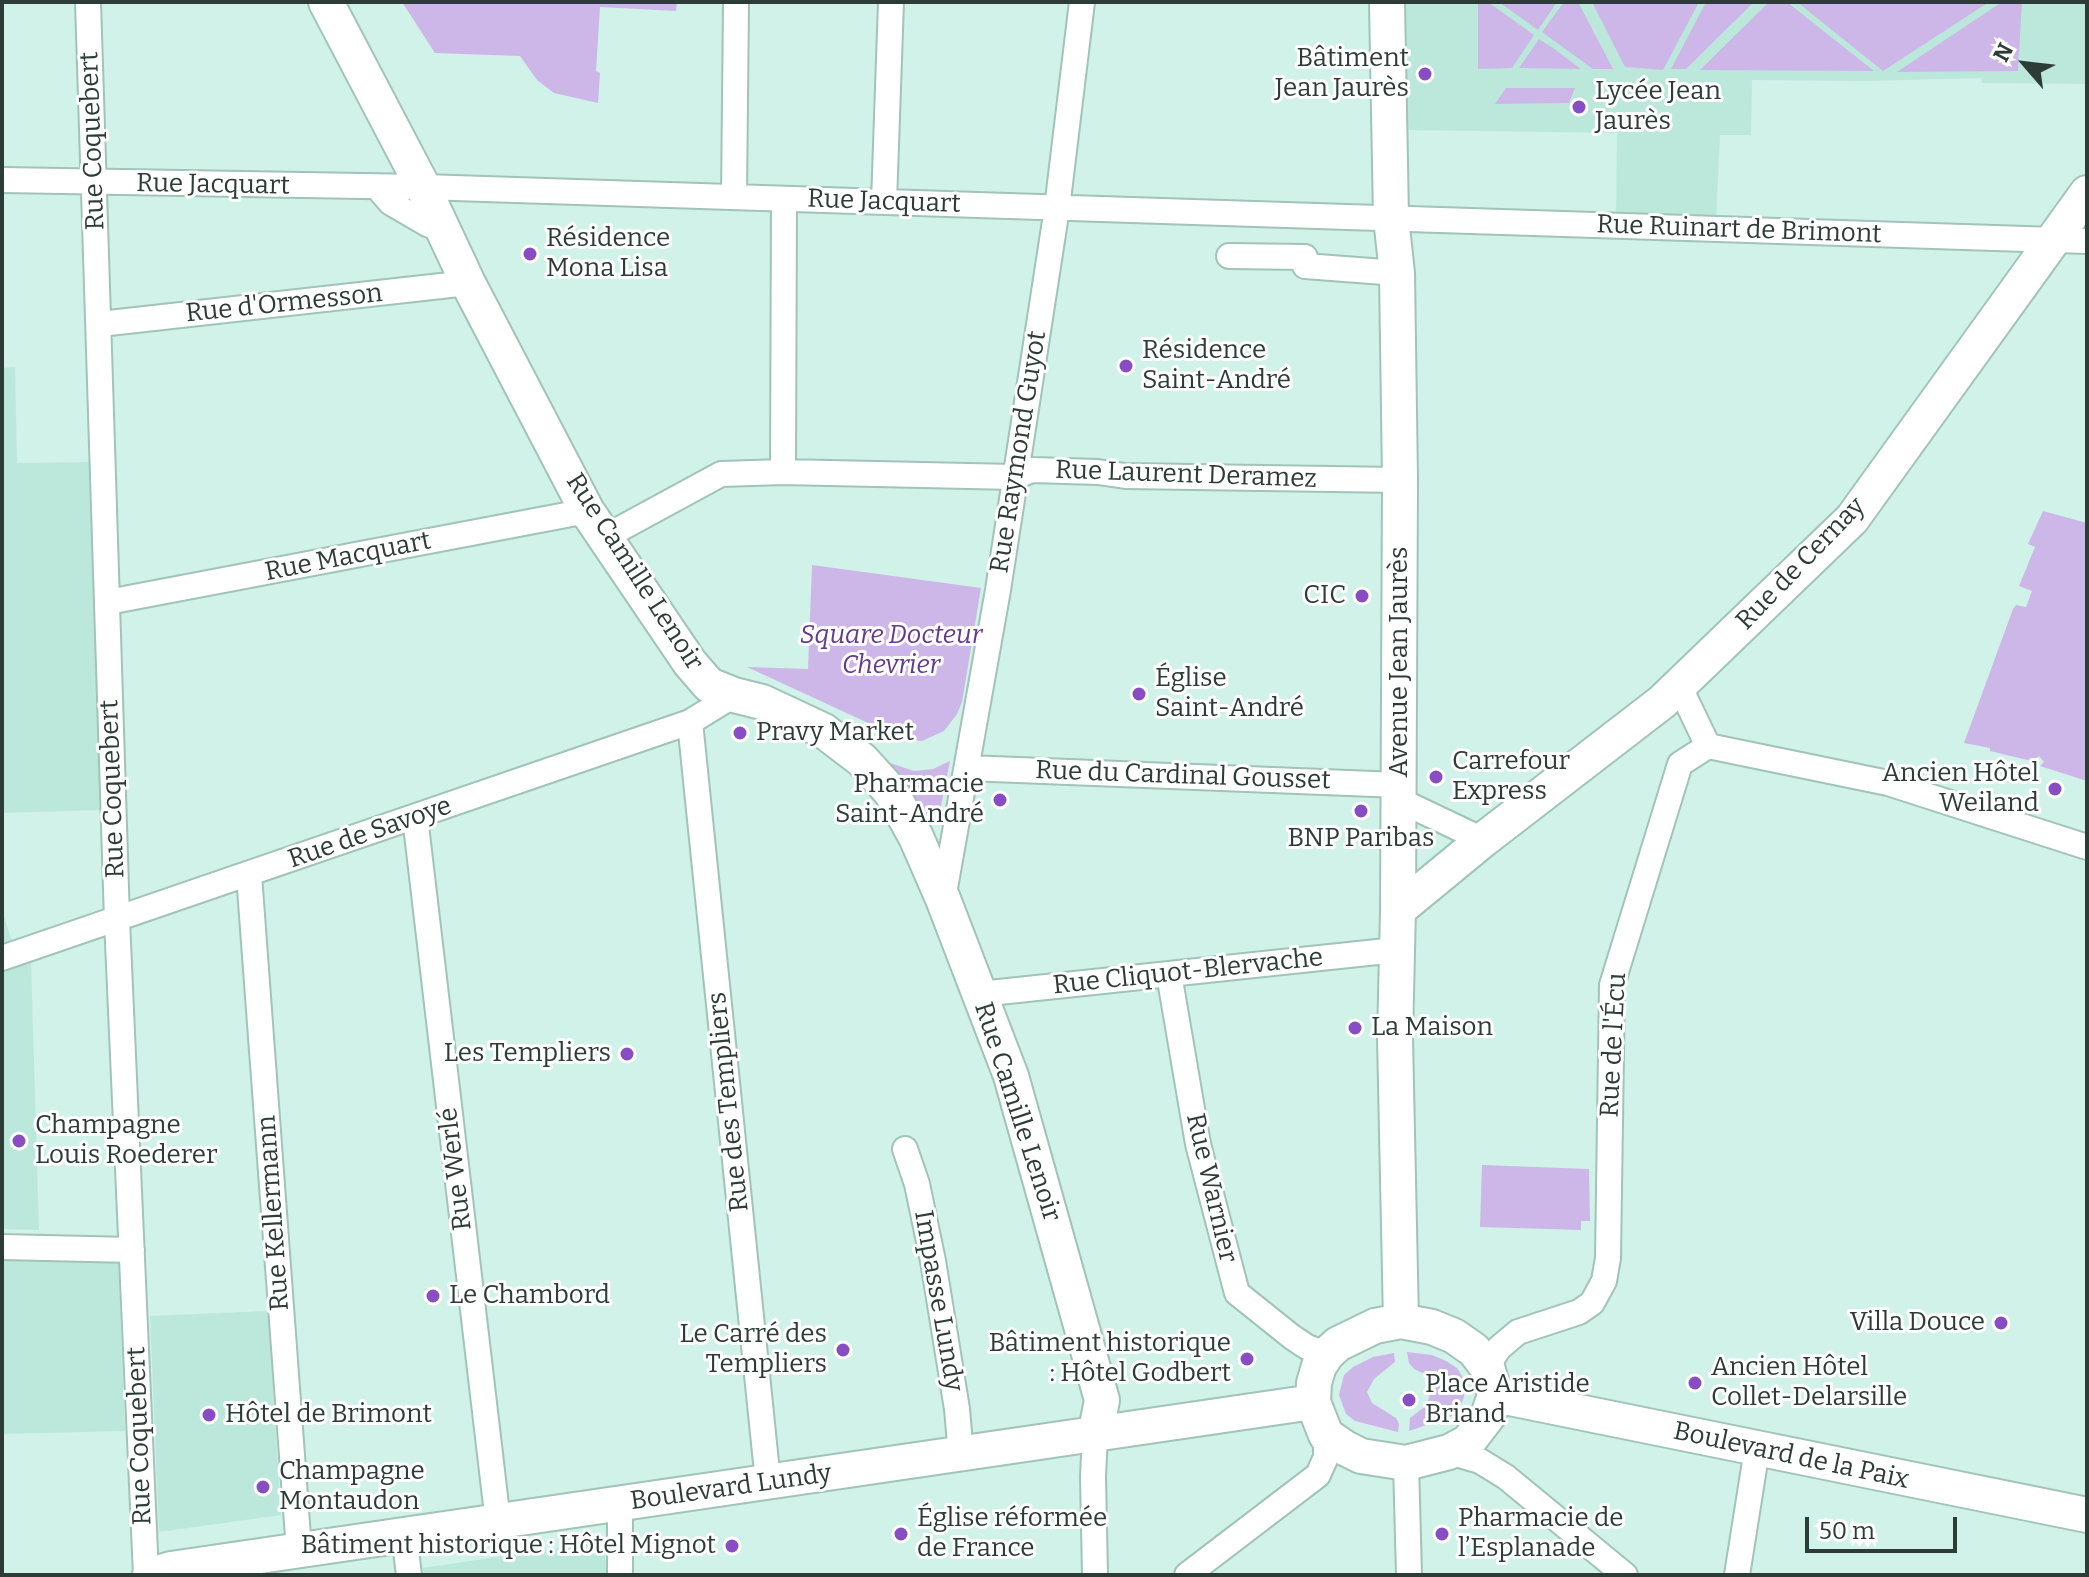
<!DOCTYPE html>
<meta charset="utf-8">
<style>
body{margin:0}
#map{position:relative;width:2089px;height:1577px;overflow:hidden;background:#d0f2e8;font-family:Bitter,serif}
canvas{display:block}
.frame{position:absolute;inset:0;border:4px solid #2e3c38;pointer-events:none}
.north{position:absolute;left:1985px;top:24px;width:80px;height:80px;-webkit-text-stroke:6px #fff;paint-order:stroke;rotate:298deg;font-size:22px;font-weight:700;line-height:32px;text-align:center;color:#2e3c38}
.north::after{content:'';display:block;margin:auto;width:28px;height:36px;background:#2e3c38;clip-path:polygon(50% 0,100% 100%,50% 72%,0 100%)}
.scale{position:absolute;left:1805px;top:1517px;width:152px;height:36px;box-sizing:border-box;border:4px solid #2e3c38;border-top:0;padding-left:10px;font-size:24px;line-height:28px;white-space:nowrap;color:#2e3c38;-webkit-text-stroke:6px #fff;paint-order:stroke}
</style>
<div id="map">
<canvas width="2089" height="1577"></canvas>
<div class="frame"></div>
<div class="north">N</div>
<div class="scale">50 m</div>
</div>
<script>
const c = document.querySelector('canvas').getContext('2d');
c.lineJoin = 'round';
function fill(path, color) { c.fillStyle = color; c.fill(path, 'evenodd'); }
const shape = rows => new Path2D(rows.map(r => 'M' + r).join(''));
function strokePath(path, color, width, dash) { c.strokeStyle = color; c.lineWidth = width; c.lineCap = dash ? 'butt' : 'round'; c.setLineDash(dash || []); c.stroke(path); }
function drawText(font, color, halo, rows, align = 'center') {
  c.font = font + ' Bitter,serif'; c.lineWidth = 6; c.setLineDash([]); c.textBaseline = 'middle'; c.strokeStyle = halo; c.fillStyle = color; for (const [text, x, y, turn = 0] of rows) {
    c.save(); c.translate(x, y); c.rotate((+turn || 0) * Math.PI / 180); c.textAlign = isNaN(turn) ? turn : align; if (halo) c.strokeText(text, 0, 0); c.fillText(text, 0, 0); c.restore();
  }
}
fill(shape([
 [1406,2,2087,2,2087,84,1982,83,1981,78,1866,81,1752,80,1751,135,1720,135,1716,221,1616,218,1617,133,1407,130],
 [15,367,17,463,89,462,101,810,2,813,2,368],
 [2,910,11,938,31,962,39,1230,2,1229],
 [2,1256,118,1259,125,1431,2,1434],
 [268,1311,281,1515,159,1532,150,1316],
 [605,1541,606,1575,424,1575,423,1568]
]), '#bce8db');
fill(shape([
 [402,2,677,2,676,11,600,7,596,71,600,73,598,103,554,93,537,80,520,56,435,53],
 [1478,2,1488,2,1534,35,1512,68,1478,69],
 [1499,2,1557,2,1538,30],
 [1564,2,1578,2,1613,69,1593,69,1542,32],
 [1592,2,1699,2,1663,70,1625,67],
 [1706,2,1754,2,1686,69,1671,69],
 [1769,2,1787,2,1874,71,1700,70],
 [1797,2,1989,2,1883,71],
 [2002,2,2022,2,2018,71,1897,72],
 [1539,39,1553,48,1581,69,1519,68],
 [1506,88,1575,88,1569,103,1495,104],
 [2043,511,2087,523,2087,781,2040,766,2044,762,2039,756,2032,761,1990,751,1990,748,1964,743,2013,609,2016,605,2026,607,2032,591,2019,586,2035,547,2028,544],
 [812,565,981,588,962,702,957,714,944,731,922,741,905,740,747,667,808,669],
 [881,760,914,771,933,769,950,761,941,806,923,819],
 [1482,1165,1589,1169,1590,1221,1581,1221,1581,1230,1480,1227],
 [1407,1352,1432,1355,1446,1361,1457,1368,1465,1381,1464,1397,1458,1411,1450,1417,1409,1431,1410,1418,1427,1405,1432,1386,1427,1375,1414,1369,1409,1363],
 [1394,1353,1395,1362,1374,1379,1367,1392,1372,1403,1396,1418,1399,1424,1398,1432,1355,1421,1346,1414,1339,1395,1344,1375,1353,1367,1373,1357]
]), '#ccb7e8');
const street = shape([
 [88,2,117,920,146,1575],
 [2,180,423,187,2087,241],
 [377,187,391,203,427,224,442,229],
 [734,197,736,2],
 [884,202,891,2],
 [1229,256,1305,257,1305,266,1397,273],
 [100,324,468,283],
 [783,472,784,199],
 [605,537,721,474,783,472,1015,477,1032,470,1098,472,1125,476,1400,480],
 [108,602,587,511],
 [1677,689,1685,698,1708,746],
 [690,722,768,1482],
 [1708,746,1888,783,2087,847],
 [967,768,1399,785],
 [1399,800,1483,840],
 [415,817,498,1522],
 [249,875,299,1550],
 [943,899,998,590,1057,208,1082,2],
 [2,958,690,722,734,695],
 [1169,974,1198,1144,1237,1293,1292,1337,1307,1347,1327,1354],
 [980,994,1396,950],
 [905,1149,917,1184,933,1261,957,1409,961,1455],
 [2,1247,132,1250],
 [1487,1367,1499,1348,1518,1332,1579,1312,1592,1303,1604,1281,1608,1258,1612,985,1680,764,1708,746],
 [1449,1452,1480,1461,1506,1477,1625,1575],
 [1406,1463,1409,1575],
 [620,1504,620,1575],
 [404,1535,409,1575],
 [1095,1575,1093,1476,1095,1436],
 [1187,1575,1318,1475,1326,1457,1326,1435],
 [1737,1575,1757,1449]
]);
const secondary = shape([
 [326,2,423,187,468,283,587,511,690,663,709,685,734,695,762,702,824,731,862,760,891,792,916,837,943,899,1011,1076,1102,1400,1095,1436],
 [1387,2,1391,218,1397,273,1400,480,1398,910,1395,1038,1401,1321],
 [1398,910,1483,840,1662,702,1852,519,2087,193],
 [1401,1321,1432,1327,1454,1336,1474,1350,1487,1367,1495,1395,1488,1416,1468,1442,1449,1452,1406,1463,1361,1456,1345,1448,1326,1435,1313,1402,1314,1383,1319,1366,1327,1354,1338,1344,1375,1326,1401,1321],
 [1495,1395,2087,1515],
 [150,1575,171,1569,1313,1402]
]);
strokePath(street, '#a1c3b8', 28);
strokePath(secondary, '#a1c3b8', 38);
strokePath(street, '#fff', 24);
strokePath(secondary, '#fff', 34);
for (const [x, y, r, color] of [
 [1425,74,8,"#894dc3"],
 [1579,107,8,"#894dc3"],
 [530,254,8,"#894dc3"],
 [1126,366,8,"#894dc3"],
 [1362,596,8,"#894dc3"],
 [1139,694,8,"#894dc3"],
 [740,733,8,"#894dc3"],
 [1436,777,8,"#894dc3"],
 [2055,789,8,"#894dc3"],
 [1000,800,8,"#894dc3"],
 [1361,811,8,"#894dc3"],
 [1355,1028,8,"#894dc3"],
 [627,1054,8,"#894dc3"],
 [19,1141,8,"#894dc3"],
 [433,1296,8,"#894dc3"],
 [2001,1323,8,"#894dc3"],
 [843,1350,8,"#894dc3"],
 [1247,1359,8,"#894dc3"],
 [1695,1383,8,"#894dc3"],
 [1409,1400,8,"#894dc3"],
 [209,1415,8,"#894dc3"],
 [263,1487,8,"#894dc3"],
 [901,1534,8,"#894dc3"],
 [1442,1534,8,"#894dc3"],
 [732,1546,8,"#894dc3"]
]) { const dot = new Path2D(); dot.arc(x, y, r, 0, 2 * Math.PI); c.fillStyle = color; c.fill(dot); strokePath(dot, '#fff', 3); }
drawText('26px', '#2e3c38', '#fff', [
 ["Bâtiment",1409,59,"right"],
 ["Jean Jaurès",1409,89,"right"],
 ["Lycée Jean",1595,92],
 ["Jaurès",1595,122],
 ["Résidence",546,239],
 ["Mona Lisa",546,269],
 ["Résidence",1142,351],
 ["Saint-André",1142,381],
 ["CIC",1346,596,"right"],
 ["Église",1155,679],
 ["Saint-André",1155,709],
 ["Pravy Market",756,733],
 ["Carrefour",1452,762],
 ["Express",1452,792],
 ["Ancien Hôtel",2039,774,"right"],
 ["Weiland",2039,804,"right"],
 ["Pharmacie",984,785,"right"],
 ["Saint-André",984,815,"right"],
 ["BNP Paribas",1361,839,"center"],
 ["La Maison",1371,1028],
 ["Les Templiers",611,1054,"right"],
 ["Champagne",35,1126],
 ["Louis Roederer",35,1156],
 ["Le Chambord",449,1296],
 ["Villa Douce",1985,1323,"right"],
 ["Le Carré des",827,1335,"right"],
 ["Templiers",827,1365,"right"],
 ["Bâtiment historique",1231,1344,"right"],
 [": Hôtel Godbert",1231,1374,"right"],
 ["Ancien Hôtel",1711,1368],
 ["Collet-Delarsille",1711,1398],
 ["Place Aristide",1425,1385],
 ["Briand",1425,1415],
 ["Hôtel de Brimont",225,1415],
 ["Champagne",279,1472],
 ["Montaudon",279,1502],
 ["Église réformée",917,1519],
 ["de France",917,1549],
 ["Pharmacie de",1458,1519],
 ["l’Esplanade",1458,1549],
 ["Bâtiment historique : Hôtel Mignot",716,1546,"right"]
], 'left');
drawText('26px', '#2e3c38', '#fff', [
 ["Rue Coquebert",93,141,-92],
 ["Rue Jacquart",213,185,1],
 ["Rue Jacquart",884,202,2],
 ["Rue Ruinart de Brimont",1739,230,2],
 ["Rue d'Ormesson",284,304,-6],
 ["Rue Raymond Guyot",1019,452,-81],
 ["Rue Laurent Deramez",1186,475,2],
 ["Rue Macquart",348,557,-11],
 ["Rue de Cernay",1801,564,-46],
 ["Rue Camille Lenoir",634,572,57],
 ["Avenue Jean Jaurès",1400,662,-90],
 ["Rue du Cardinal Gousset",1183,776,2],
 ["Rue Coquebert",113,789,-92],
 ["Rue de Savoye",370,833,-19],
 ["Rue Cliquot-Blervache",1188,972,-6],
 ["Rue de l'Écu",1614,1045,-87],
 ["Rue des Templiers",729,1102,-96],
 ["Rue Camille Lenoir",1017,1112,72],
 ["Rue Werlé",456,1169,-97],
 ["Rue Warnier",1211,1188,77],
 ["Rue Kellermann",274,1213,-94],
 ["Impasse Lundy",938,1301,80],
 ["Rue Coquebert",140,1436,-92],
 ["Boulevard de la Paix",1791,1456,12],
 ["Boulevard Lundy",731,1488,-8]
]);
drawText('italic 26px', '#643a8e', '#fff', [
 ["Square Docteur",891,636],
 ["Chevrier",891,666]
]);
</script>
